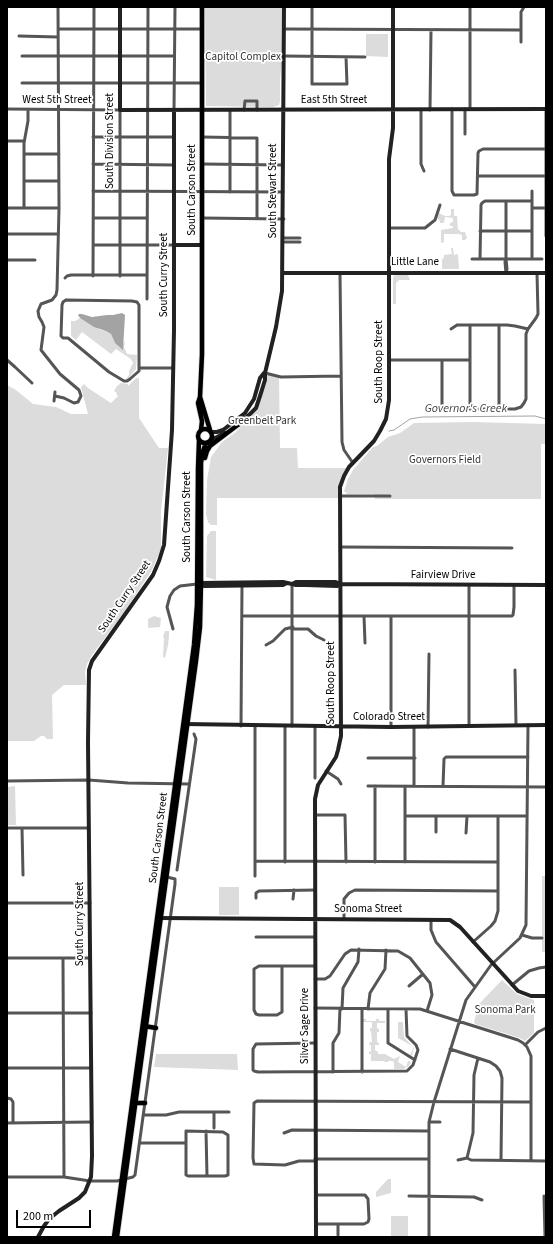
<!DOCTYPE html>
<style>
body{margin:0}
#map{position:relative;width:553px;height:1244px;overflow:hidden;background:#fff;font-family:"Source Sans 3",sans-serif}
canvas{display:block}
.frame{position:absolute;inset:0;border:8px solid #000;pointer-events:none}
.scale{position:absolute;left:16px;top:1210px;width:75px;height:18px;box-sizing:border-box;border:2px solid #000;border-top:0;padding-left:5px;font-size:12px;line-height:14px;white-space:nowrap;color:#000;-webkit-text-stroke:3px #fff;paint-order:stroke}
</style>
<div id="map">
<canvas width="553" height="1244"></canvas>
<div class="frame"></div>
<div class="scale">200 m</div>
</div>
<script>
const c = document.querySelector('canvas').getContext('2d');
c.lineJoin = 'round';
function fill(path, color) { c.fillStyle = color; c.fill(path, 'evenodd'); }
const shape = rows => new Path2D(rows.map(r => 'M' + r).join(''));
function strokePath(path, color, width, dash) { c.strokeStyle = color; c.lineWidth = width; c.lineCap = dash ? 'butt' : 'round'; c.setLineDash(dash || []); c.stroke(path); }
function drawText(font, color, halo, rows, align = 'center') {
  c.font = font + ' "Source Sans 3",sans-serif'; c.lineWidth = 3.5; c.setLineDash([]); c.textBaseline = 'middle'; c.strokeStyle = halo; c.fillStyle = color; for (const [text, x, y, turn = 0] of rows) {
    c.save(); c.translate(x, y); c.rotate((+turn || 0) * Math.PI / 180); c.textAlign = isNaN(turn) ? turn : align; if (halo) c.strokeText(text, 0, 0); c.fillText(text, 0, 0); c.restore();
  }
}
fill(shape([
 [205,7,282,7,282,59,280,80,280,101,279,105,273,107,206,106],
 [366,34,388,34,388,57,366,56],
 [451,209,454,209,454,216,457,216,458,230,460,230,460,232,465,232,467,238,465,240,462,240,462,235,459,234,444,234,444,242,441,243,441,230,453,228,453,226,450,226,450,223,453,222,453,218,445,217,444,223,440,223,440,221,437,218,439,213,445,216,449,216,451,215],
 [451,248,453,248,454,255,458,254,459,269,442,269,442,260,444,257,444,255,452,254],
 [395,275,408,275,410,280,399,280,396,283,396,304,393,304,393,277],
 [80,318,101,330,106,331,111,334,115,343,123,349,122,346,125,341,124,347,127,354,137,355,136,369,128,379,126,379,129,375,129,371,133,363,131,359,116,349,111,354,82,332,76,340,71,336,71,321,75,321],
 [268,374,279,376,280,448,297,448,298,468,349,468,344,476,340,498,217,498,217,525,211,525,208,522,206,514,207,480,211,457,222,442,236,432,255,408,265,380],
 [136,378,139,378,139,418,159,448,168,448,161,511,161,549,152,570,123,614,92,655,87,664,85,672,86,685,64,685,52,695,53,739,47,739,44,736,41,736,34,741,7,741,7,385,16,390,33,404,56,407,71,414,88,414,81,387,84,384,88,388,111,403,118,396,116,394,117,393,114,391,117,386,121,383,128,384,128,386],
 [473,422,546,424,546,444,541,444,541,499,375,499,374,494,347,494,344,491,348,479,353,470,373,447,377,446,388,437,400,433,414,423],
 [211,531,216,531,216,580,206,577,207,536],
 [154,616,161,618,160,627,148,628,148,619],
 [165,631,169,631,169,636,168,645,165,658,163,657,164,638,163,637],
 [15,786,16,825,7,825,7,787],
 [542,876,546,876,546,952,542,952],
 [219,887,239,887,239,915,219,915],
 [502,980,517,994,534,1000,534,1033,525,1041,520,1038,475,1024,474,1022,479,1004],
 [363,1019,366,1019,366,1021,376,1021,376,1019,379,1019,379,1021,385,1021,385,1023,377,1023,377,1028,379,1029,379,1032,377,1032,377,1042,379,1043,379,1045,375,1045,375,1050,378,1052,378,1054,385,1054,394,1059,400,1056,398,1062,406,1067,408,1061,411,1062,409,1066,403,1069,394,1069,394,1062,392,1061,388,1061,388,1062,385,1062,384,1061,371,1061,371,1054,369,1054,369,1052,371,1051,371,1045,369,1045,370,1042,372,1042,371,1031,370,1031,370,1028,372,1028,372,1022,363,1022],
 [398,1022,403,1022,404,1037,414,1048,412,1056,410,1055,414,1047,398,1038],
 [156,1054,237,1054,238,1070,154,1067],
 [388,1179,391,1179,391,1193,376,1197,376,1192],
 [391,1216,408,1216,408,1237,391,1237]
]), '#dcdcdc');
fill(shape([
 [122,313,125,315,123,350,115,343,111,334,106,331,94,327,80,318,78,315,79,314,82,314,92,317,107,315,113,315]
]), '#a3a3a3');
strokePath(shape([
 [389,431,394,430,410,419,422,417,535,416,546,419]
]), '#a3a3a3', 1);
const primary = shape([
 [200,397,210,430],
 '198 436a7 7 0 1 1 14 0a7 7 0 1 1-14 0Z',
 [201,430,202,421,198,403,200,397,202,354,202,7],
 [205,458,207,451,210,446,239,424],
 [144,1026,156,1028],
 [133,1103,145,1103],
 [114,1237,194,645,197,605,198,469,199,440],
 [117,1237,196,661,200,627,201,582,201,463,203,451,206,443]
]);
strokePath(primary, '#dbdbdb', 6);
strokePath(shape([
 [312,7,312,84,347,84,346,57],
 [58,29,202,29],
 [284,29,521,30],
 [19,36,58,37],
 [521,42,521,12,524,7],
 [22,56,174,56],
 [284,56,365,57],
 [22,83,202,83],
 [7,109,120,110,120,276],
 [452,109,452,191,454,195,474,195,477,194,478,153,479,151,483,149,546,149],
 [470,109,470,7],
 [546,109,546,236],
 [174,110,175,7],
 [244,110,245,101,257,101,257,110],
 [421,110,421,164,424,171],
 [430,110,431,30],
 [465,134,465,109],
 [93,137,174,137],
 [202,137,257,138,257,218],
 [7,141,24,141],
 [24,154,59,154],
 [93,164,174,165],
 [202,164,283,165],
 [478,176,546,176],
 [24,181,58,181],
 [93,191,283,192],
 [230,192,230,110],
 [7,208,59,208],
 [24,208,24,143,28,121,28,110],
 [532,208,546,208],
 [93,218,147,218],
 [202,218,284,219],
 [389,228,425,228,435,220,440,205],
 [480,231,532,231],
 [7,234,58,234],
 [284,238,300,238],
 [284,242,300,242],
 [93,245,174,245],
 [472,259,542,259],
 [480,259,481,205,482,203,485,201,532,201],
 [532,259,532,191],
 [7,260,35,260],
 [506,273,507,269,506,259,506,201],
 [506,273,505,262,506,259],
 [340,274,342,442,344,450,353,463],
 [93,276,94,7],
 [65,278,67,276,71,275,147,275],
 [147,299,148,7],
 [66,300,132,301,137,302,139,305,139,371,130,379,127,381,124,381,109,372,68,338,63,338,61,336,62,305,63,302,66,300],
 [451,329,457,325,507,325,515,326,528,329],
 [7,360,15,367,32,383],
 [389,360,470,360],
 [442,360,442,409,515,409,521,407,524,403,526,399,526,334,528,329,536,318,538,314,537,273],
 [139,368,173,368],
 [265,373,281,377,340,376],
 [55,396,64,398,74,403,78,402,81,396,79,390,60,374,41,350,44,327,42,322,39,317,38,311,41,304,52,300,56,295,57,290,59,208,58,7],
 [54,401,55,392],
 [470,409,470,326],
 [499,410,499,326],
 [340,496,390,496],
 [341,547,512,548],
 [469,585,469,725],
 [242,616,512,616,513,615,514,607,514,585],
 [364,616,365,643],
 [391,616,391,727],
 [173,629,167,607,170,596,174,590,180,586,197,584],
 [293,629,308,629,316,636,324,640],
 [266,645,273,641,285,629,293,627],
 [515,670,516,725],
 [241,726,242,585],
 [285,726,285,862],
 [292,726,292,584],
 [414,727,414,786],
 [428,727,429,654],
 [368,758,415,758],
 [326,771,338,779,341,784],
 [315,778,315,726],
 [7,781,89,780,128,783,189,784],
 [368,786,546,787],
 [375,786,375,862],
 [405,786,405,862],
 [443,786,444,759,446,757,528,757],
 [315,815,345,815,346,862],
 [405,816,527,816],
 [7,828,89,828],
 [22,828,23,875],
 [436,832,436,816],
 [466,833,467,816],
 [255,861,498,862],
 [177,870,196,739,194,734],
 [255,876,255,726],
 [256,898,256,893,259,891,315,890],
 [293,899,294,890],
 [7,903,90,903],
 [344,919,344,899,349,893,355,890,498,891],
 [431,920,431,930,436,942,475,987],
 [522,935,532,938,542,938],
 [256,937,315,937],
 [473,942,491,926,495,921,498,911,498,816],
 [7,958,90,958],
 [63,958,64,1177],
 [282,966,282,1012,277,1015,259,1015,256,1014,254,1010,254,969,259,966,282,966],
 [282,966,315,966],
 [315,979,325,979,330,976,345,954,351,950,398,951,410,958,430,983,432,995,427,1011],
 [512,985,529,971,539,968,546,967],
 [409,986,423,974],
 [315,1008,420,1009,518,1040,523,1043,527,1047,531,1056,531,1160],
 [342,1009,343,988,358,962,359,949],
 [368,1009,370,993,385,969,386,950],
 [388,1009,388,1043,415,1060],
 [7,1013,91,1013],
 [315,1043,256,1044,253,1049,253,1070,254,1071,258,1072,407,1071,413,1065,418,1050,416,1045,407,1036,406,1009],
 [525,1045,538,1032,546,1028],
 [450,1049,490,1062,496,1066,500,1071,502,1078,501,1160],
 [7,1068,91,1068],
 [333,1072,333,1043,339,1033,340,1008],
 [362,1072,362,1009],
 [7,1098,11,1099,13,1102,13,1123],
 [144,1115,166,1115,179,1112,229,1112],
 [429,1122,440,1122],
 [7,1123,92,1122],
 [214,1128,214,1112],
 [186,1131,223,1132,228,1135,228,1175,225,1176,188,1176,186,1175,186,1131],
 [206,1131,207,1176],
 [284,1133,292,1130,429,1131],
 [140,1143,186,1143],
 [467,1158,473,1133,474,1075,478,1058],
 [315,1159,429,1159],
 [458,1160,467,1158,471,1160,546,1161],
 [315,1161,299,1161,285,1165,254,1164,253,1158,254,1103,257,1101,531,1102],
 [7,1177,64,1177,90,1181,117,1181,133,1177,135,1175,175,884,175,879,167,877],
 [316,1195,365,1195,368,1199,369,1219,368,1222,364,1224,316,1224],
 [409,1196,474,1197,482,1200],
 [544,1196,545,1237],
 [338,1224,338,1235],
 [429,1237,429,1122,434,1102,466,1000,491,965,520,938,526,925,528,725]
]), '#555', 3);
strokePath(shape([
 [120,7,120,110,546,109],
 [174,245,202,245],
 [283,273,546,273],
 [238,425,251,413,256,408,260,396,265,380,265,373,276,327,282,291,284,7],
 [211,432,217,432,223,430,245,413,254,399,260,378,264,373],
 [211,440,225,433],
 [199,583,283,582,292,584,296,582,335,582,341,584],
 [292,584,296,585,306,585,337,586,341,584,546,585],
 [198,585,205,586,283,585,287,583],
 [184,724,391,727,546,725],
 [158,918,450,920,460,927,518,991,531,996,546,996],
 [38,1237,44,1226,49,1219,59,1211,79,1198,85,1192,91,1177,92,1156,88,742,89,670,92,661,153,575,159,561,164,545,172,430,174,330,174,110],
 [316,1237,315,799,318,785,336,757,338,750,341,736,340,487,344,476,349,467,374,441,380,431,386,419,389,400,389,159,393,128,393,7]
]), '#222', 4);
strokePath(primary, '#000', 4.5);
drawText('11px', '#333', '#fff', [
 ["Capitol Complex",243,58],
 ["Greenbelt Park",262,422],
 ["Governors Field",445,461],
 ["Sonoma Park",505,1011]
]);
drawText('11px', '#000', '#fff', [
 ["West 5th Street",57,101],
 ["East 5th Street",334,101],
 ["South Division Street",111,141,-90],
 ["South Carson Street",193,190,-90],
 ["South Stewart Street",274,191,-90],
 ["Little Lane",415,263],
 ["South Curry Street",165,275,-90],
 ["South Roop Street",380,362,-90],
 ["South Carson Street",188,517,-90],
 ["Fairview Drive",443,576],
 ["South Curry Street",125,597,-56],
 ["South Roop Street",332,683,-90],
 ["Colorado Street",389,718],
 ["South Carson Street",159,838,-83],
 ["Sonoma Street",368,910],
 ["South Curry Street",81,924,-90],
 ["Silver Sage Drive",306,1026,-90]
]);
drawText('italic 12px', '#444', '#fff', [
 ["Governor's Creek",466,409]
]);
</script>
